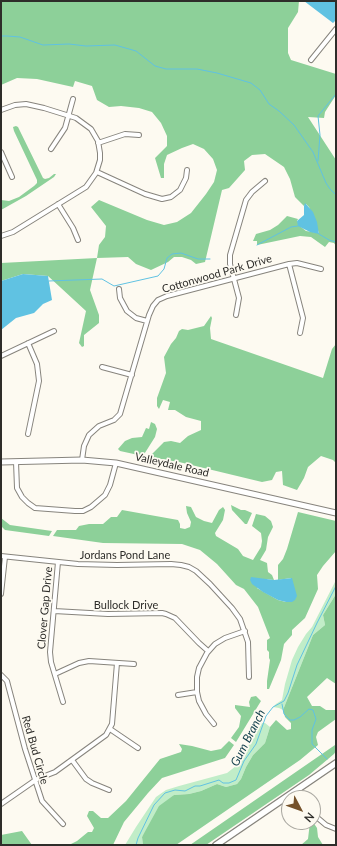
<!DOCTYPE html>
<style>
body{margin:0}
#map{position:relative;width:337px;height:846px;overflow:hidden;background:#fdfaf1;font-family:Lato,sans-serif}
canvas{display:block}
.frame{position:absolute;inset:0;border:2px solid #2e2d2a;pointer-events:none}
.north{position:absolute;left:281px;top:790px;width:40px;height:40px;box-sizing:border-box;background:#fdfaf1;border:1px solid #aaa8a1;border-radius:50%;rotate:131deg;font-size:11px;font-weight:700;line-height:16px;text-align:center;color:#2e2d2a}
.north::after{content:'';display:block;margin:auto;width:14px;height:18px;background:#75522b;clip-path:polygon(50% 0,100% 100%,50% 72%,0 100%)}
</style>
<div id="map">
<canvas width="337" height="846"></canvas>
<div class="frame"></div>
<div class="north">N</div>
</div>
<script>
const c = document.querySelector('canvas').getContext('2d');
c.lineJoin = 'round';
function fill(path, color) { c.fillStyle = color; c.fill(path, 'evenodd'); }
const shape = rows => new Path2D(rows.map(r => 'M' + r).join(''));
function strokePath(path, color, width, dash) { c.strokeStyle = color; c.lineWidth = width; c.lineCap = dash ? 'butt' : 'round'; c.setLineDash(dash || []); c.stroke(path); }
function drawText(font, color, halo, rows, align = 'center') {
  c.font = font + ' Lato,sans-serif'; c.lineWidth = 3.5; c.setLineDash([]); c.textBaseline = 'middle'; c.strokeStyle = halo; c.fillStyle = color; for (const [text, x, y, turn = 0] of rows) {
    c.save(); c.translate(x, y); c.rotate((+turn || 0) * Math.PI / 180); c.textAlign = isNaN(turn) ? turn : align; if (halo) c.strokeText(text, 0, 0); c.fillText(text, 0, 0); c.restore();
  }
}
fill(shape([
 [336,580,336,594,323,615,325,625,313,635,283,710,279,708,273,707,276,704,282,700,285,684,292,660,298,647,306,634,312,627],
 [262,723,265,723,270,727,265,743,253,755,246,767,241,779,237,784,226,787,217,784,201,791,189,794,174,795,142,837,143,845,125,845,136,827,156,797,166,790,179,786,227,773,236,766]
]), '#c1edc8');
fill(shape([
 [1,1,299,1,298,12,288,28,288,53,291,60,336,74,336,95,325,112,324,118,308,117,336,160,336,246,334,243,329,242,325,247,311,237,300,236,257,245,257,241,253,241,256,234,270,230,278,225,287,216,298,219,297,221,301,227,306,231,319,233,309,207,306,204,304,206,295,197,290,179,284,167,265,154,252,155,244,161,245,170,229,188,222,190,205,262,196,264,191,260,182,257,174,257,168,262,151,270,136,264,128,257,97,258,90,290,99,315,99,323,84,335,84,346,82,347,79,343,86,311,48,276,23,274,1,281,1,263,97,258,99,245,105,237,106,226,91,207,99,200,147,220,164,225,177,222,191,213,206,194,214,182,217,170,213,159,204,149,193,144,182,148,167,155,164,164,164,178,161,178,155,158,167,146,167,136,161,123,152,112,139,108,121,106,109,107,97,100,92,86,75,81,73,87,37,79,17,78,1,85],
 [16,126,18,127,43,178,45,179,49,178,54,174,56,174,54,177,26,196,1,210,1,200,9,201,19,197,34,186,37,183,37,180,14,131,13,127],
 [211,316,212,318,210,328,211,339,323,378,332,349,336,344,336,463,333,460,321,456,308,467,304,478,297,490,283,485,282,471,276,472,272,480,262,482,179,462,149,457,164,442,171,441,180,443,188,436,201,430,201,421,186,417,175,410,168,410,170,402,163,400,159,409,157,406,157,398,166,373,164,357,171,344,176,338,179,331,182,329,188,330,204,326],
 [151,422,155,424,157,429,155,437,143,456,120,451,118,449,125,441,132,438,142,437,146,428,149,429],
 [231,505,241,510,245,510,252,513,247,524,245,524,232,510],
 [186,506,191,507,196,517,204,521,212,523,219,510,223,507,225,510,223,520,215,533,216,536,238,549,243,556,253,560,261,547,262,541,261,533,252,526,256,514,265,516,271,521,273,527,268,537,266,550,260,560,267,563,268,572,272,575,274,580,265,579,257,588,278,600,286,602,292,602,291,578,278,580,278,565,283,559,287,549,298,512,336,521,336,551,323,566,317,575,318,589,305,618,292,630,292,635,284,644,281,660,269,689,267,689,267,681,270,660,269,658,269,652,267,650,267,640,270,638,258,607,244,589,236,585,217,564,200,550,182,544,103,543,53,536,57,530,76,530,79,526,89,524,103,524,111,517,117,517,122,510,178,520,180,524,180,528,185,529,190,527,191,522,187,513],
 [1,518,10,525,52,531,49,536,5,530,1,526],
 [336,594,336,684,327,678,307,697,312,706,320,706,326,710,336,710,336,719,318,732,316,737,318,745,300,760,176,845,143,845,142,837,159,806,174,795,189,794,201,791,217,784,226,787,237,784,241,779,246,767,253,755,265,743,270,727,276,720,287,730,291,729,291,723,285,717,283,710,313,635,325,625,323,615],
 [256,696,261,701,236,742,231,738,239,727,241,716,235,708,235,705,250,707,249,702,251,697],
 [229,741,234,745,225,758,162,778,148,793,124,822,113,845,69,845,77,841,88,832,92,832,94,828,87,816,89,811,93,811,101,818,108,818,126,801,160,759,181,752,182,749,179,744,192,746,211,751,221,749],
 [335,745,336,751,334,754,309,775,206,845,190,845],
 [310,822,313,822,317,828,318,837,323,845,301,845,308,839],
 [22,831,32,845,1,845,1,835]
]), '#8dd099');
fill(shape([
 [304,1,336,1,336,20,333,23],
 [305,203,313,212,317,222,319,234,310,232,298,226,297,221,304,215,304,206],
 [23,274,48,276,52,300,43,304,34,313,16,318,1,330,1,281],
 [251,577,274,580,292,578,297,596,295,600,292,602,286,602,278,600,263,592,252,584,250,580]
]), '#60c2e2');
strokePath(shape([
 [1,36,7,36,20,37,43,45,69,44,86,46,115,45,136,51,155,66,166,69,197,69,217,73,251,83,260,90,269,104,279,111,294,125,313,152,326,183,330,189,336,195],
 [318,161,320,135,318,116,336,94],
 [319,234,329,240,336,242],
 [257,245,291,227,298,226],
 [49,281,102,279,114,286,158,276,164,269,167,258,172,254,181,253,198,259,210,259],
 [282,704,284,714,290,720,294,720,300,717,309,709,313,710,316,719,312,730,312,744,327,759],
 [136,845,138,838,154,805,165,793,175,790,185,791,195,786,200,786,219,780,223,783,229,783,236,780,244,761,256,744,266,716,273,707,284,701,288,693,297,665,317,623,336,586]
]), '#60c2e2', 1);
const minor = shape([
 [311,60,336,29],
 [1,110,15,105,26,104,44,108,76,118,91,129,98,141,100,153,100,160,96,173,86,187,13,232,1,236],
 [98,143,125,134,139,135],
 [51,149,65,128,73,99],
 [1,152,12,177],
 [97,172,145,194,162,199,171,197,180,190,186,178,187,170],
 [58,204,73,228,78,240],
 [289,264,303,318,300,333],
 [119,289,120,298,127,311,136,318,147,321],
 [236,315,239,298,230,264,230,255,246,200,252,192,265,181],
 [28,343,37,364,39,381,28,434],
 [1,356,54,331],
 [102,367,132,375],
 [82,460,84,446,89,435,99,426,114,420,120,414,149,315,153,306,158,300,167,296,289,264,297,263,321,269],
 [16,462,17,488,22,497,28,503,35,508,75,511,83,511,91,507,105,495,110,485,116,463],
 [1,556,78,564,117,565,171,564,181,565,189,567,196,571,210,584,232,608,240,619,248,642,249,677],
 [58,562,50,652,51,662,63,702],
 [1,594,5,557],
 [54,611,108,614,162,613,166,614,175,618,199,643,208,651],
 [55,674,79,663,89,661,134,664],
 [1,675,7,681,8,685,25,749,42,801,63,824],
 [178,695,197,692],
 [214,724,206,714,199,701,197,692,197,677,199,668,207,653,215,644,225,638,245,631],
 [110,729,138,748],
 [72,760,86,779,92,783,109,790],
 [296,791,301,798],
 [1,804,37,779,55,772,106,735,112,724,117,663],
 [313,814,326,825,336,829]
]);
const tertiary = shape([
 [1,462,82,460,116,463,336,513]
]);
const secondary = shape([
 [216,845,336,763]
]);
strokePath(minor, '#87847d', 6);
strokePath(tertiary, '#87847d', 7);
strokePath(secondary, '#87847d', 8);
strokePath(minor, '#fff', 4);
strokePath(tertiary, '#fff', 5);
strokePath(secondary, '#fff', 5.5);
drawText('11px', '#2e2d2a', '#fdfaf1', [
 ["Cottonwood Park Drive",217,274,-16],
 ["Valleydale Road",172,465,13],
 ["Jordans Pond Lane",125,555],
 ["Bullock Drive",126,605],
 ["Clover Gap Drive",45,608,-85],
 ["Red Bud Circle",35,750,74]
]);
drawText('italic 12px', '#15414e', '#fdfaf1', [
 ["Gum Branch",248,738,-63]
]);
</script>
